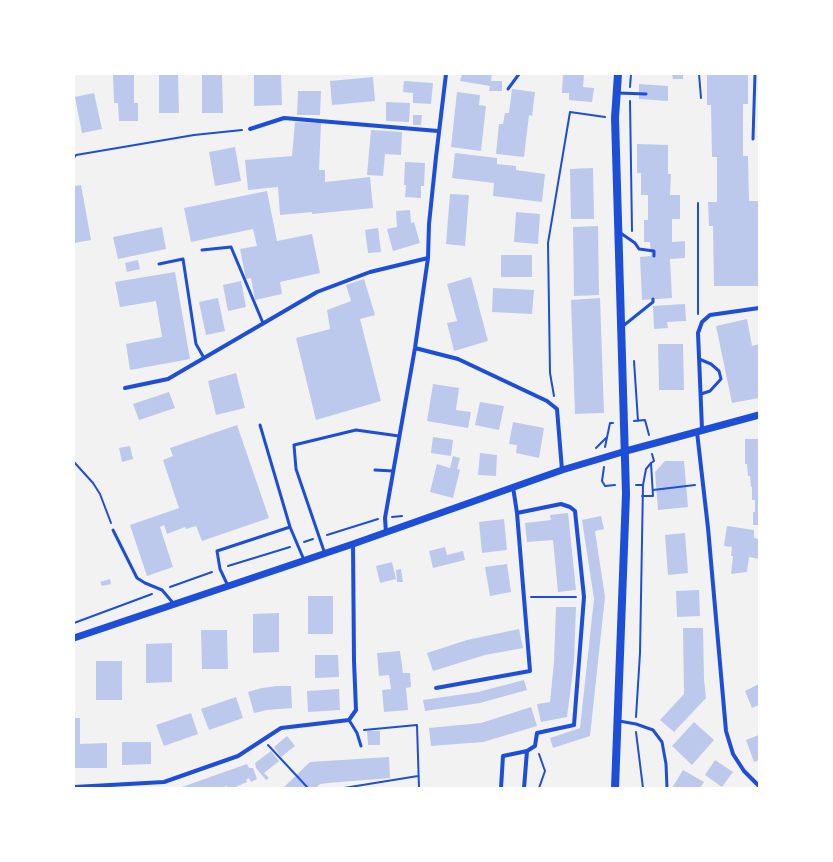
<!DOCTYPE html>
<style>
body{margin:0}
#map{position:relative;width:833px;height:862px;overflow:hidden;background:#f2f2f2;font-family:Barlow,sans-serif}
canvas{display:block}
.frame{position:absolute;inset:0;border:75px solid #fff;pointer-events:none}
</style>
<div id="map">
<canvas width="833" height="862"></canvas>
<div class="frame"></div>
</div>
<script>
const c = document.querySelector('canvas').getContext('2d');
c.lineJoin = 'round';
function fill(path, color) { c.fillStyle = color; c.fill(path, 'evenodd'); }
const shape = rows => new Path2D(rows.map(r => 'M' + r).join(''));
function strokePath(path, color, width, dash) { c.strokeStyle = color; c.lineWidth = width; c.lineCap = dash ? 'butt' : 'round'; c.setLineDash(dash || []); c.stroke(path); }
fill(shape([
 [113,74,134,74,134,103,138,103,138,121,119,121,118,103,114,103],
 [159,74,178,74,179,113,159,113],
 [202,74,222,74,223,113,202,113],
 [254,74,281,74,282,105,254,106],
 [462,74,492,74,491,81,502,81,502,91,489,91,490,86,460,81],
 [563,74,584,74,583,87,594,88,592,102,569,100,569,93,562,93],
 [672,74,683,74,683,79,673,79],
 [707,74,748,74,748,104,743,104,743,156,748,156,749,201,758,201,759,286,714,286,713,226,709,226,708,202,717,202,717,157,712,157,711,105,707,105],
 [373,77,375,101,332,105,330,81],
 [404,81,433,83,431,104,413,103,413,93,403,92],
 [639,84,668,86,668,101,639,99],
 [512,89,535,92,532,116,529,115,524,157,496,154,499,124,503,124,505,113,509,113],
 [298,91,321,91,320,115,297,115],
 [457,92,480,95,479,105,486,106,481,151,451,147],
 [94,93,102,129,82,133,75,97],
 [386,102,410,103,409,122,386,121],
 [413,115,422,115,421,125,413,125],
 [295,122,321,123,319,170,325,170,325,182,370,177,373,208,312,214,312,212,280,215,278,187,248,190,245,160,292,156],
 [371,130,402,132,401,155,385,154,383,176,367,175],
 [637,144,668,145,668,174,671,174,670,195,680,195,680,219,672,219,672,242,685,241,685,258,670,259,672,298,642,300,640,257,651,256,650,242,644,242,644,220,648,220,648,195,641,195,641,173,637,173],
 [235,147,241,181,215,186,209,152],
 [455,153,497,158,497,164,516,166,516,170,545,174,542,202,493,196,494,183,452,178],
 [405,162,425,163,424,186,421,186,421,198,405,197,406,185,404,185],
 [593,168,594,219,571,219,570,169],
 [81,185,91,240,74,243,74,186],
 [267,191,277,241,312,234,320,273,280,282,282,294,255,300,251,278,246,279,240,249,257,246,253,229,191,242,184,208],
 [450,194,469,195,465,246,446,244],
 [410,210,411,223,414,222,420,243,393,251,387,229,397,227,396,211],
 [516,212,540,214,538,244,514,242],
 [598,226,599,295,574,296,573,227],
 [162,227,166,249,118,259,113,237],
 [378,228,381,252,368,253,365,230],
 [501,255,532,255,532,277,501,277],
 [138,260,140,269,127,272,125,263],
 [175,272,190,359,130,370,126,344,162,337,156,301,120,307,115,282],
 [471,277,488,341,454,351,447,323,457,321,447,284],
 [364,279,375,315,360,319,381,401,316,420,296,338,330,329,327,310,351,301,346,285],
 [241,281,246,307,228,311,223,285],
 [493,288,534,290,532,314,492,312],
 [218,298,225,331,206,335,199,302],
 [600,298,604,413,575,414,571,300],
 [685,304,686,321,667,322,668,328,654,329,653,306],
 [747,319,752,346,759,344,759,398,732,403,716,326],
 [658,344,683,344,684,390,659,390],
 [236,373,245,408,216,415,208,381],
 [433,384,459,388,456,410,471,412,468,428,427,421],
 [169,392,175,408,139,420,133,404],
 [480,402,504,406,499,430,475,425],
 [513,422,544,428,539,458,516,453,517,445,509,444],
 [237,425,269,518,202,541,196,526,186,529,185,527,167,534,164,525,160,527,173,567,147,576,130,525,179,508,163,460,173,456,170,448],
 [433,437,453,440,451,456,431,453],
 [745,439,759,439,759,525,753,525,753,512,755,512,755,500,752,500,752,487,751,487,750,476,748,476,747,464,745,464],
 [130,446,133,459,122,462,119,448],
 [480,453,497,455,496,476,478,475],
 [453,456,460,458,457,469,460,470,453,498,430,492,437,464,450,468],
 [665,461,684,461,688,507,658,510,655,472],
 [568,513,576,590,558,592,553,540,527,542,525,523,551,520,550,515],
 [601,516,604,529,595,531,605,597,590,736,553,748,550,738,580,728,594,599,582,520],
 [504,519,507,550,482,553,479,522],
 [727,526,754,530,754,538,759,539,759,559,749,557,747,572,731,574,733,556,731,556,732,547,724,546],
 [685,533,688,573,668,575,665,535],
 [445,547,447,555,463,551,465,560,433,568,429,551],
 [392,562,396,579,380,583,376,566],
 [507,564,511,592,490,596,485,567],
 [401,569,403,582,397,582,396,570],
 [110,579,111,584,102,586,100,582],
 [699,590,700,616,677,617,676,591],
 [308,596,333,596,333,634,308,634],
 [556,607,576,607,574,662,567,717,541,722,537,704,550,702,554,662],
 [279,613,279,652,253,653,253,614],
 [683,628,703,628,704,679,706,698,674,732,660,720,684,694],
 [519,629,523,648,485,655,433,671,427,653,467,640],
 [201,630,227,630,228,669,202,669],
 [172,643,172,682,146,683,146,644],
 [400,651,403,673,410,673,411,687,406,688,408,710,384,712,382,690,391,689,389,675,379,676,377,653],
 [315,655,338,655,339,677,315,678],
 [96,661,122,661,122,700,96,700],
 [524,680,527,690,480,703,425,711,423,700,478,692],
 [759,684,759,705,752,708,745,691],
 [277,686,291,686,292,708,267,710,254,713,248,692,262,688],
 [339,689,340,710,308,712,307,691],
 [236,697,243,718,209,730,201,709],
 [531,707,537,726,483,742,431,746,429,728,481,723],
 [191,713,198,734,164,746,156,725],
 [74,718,80,718,80,744,107,743,107,768,74,768],
 [694,722,714,740,692,765,672,746],
 [367,731,380,731,380,745,368,745],
 [759,735,759,760,754,762,746,740],
 [287,736,295,746,281,757,274,747],
 [122,742,151,742,151,764,122,765],
 [271,751,279,761,264,773,269,778,266,780,256,768,255,763],
 [389,757,390,778,328,783,320,784,316,788,283,788,310,762],
 [715,760,733,772,722,787,705,775],
 [247,764,249,768,253,768,257,779,251,782,249,778,246,780,247,782,233,788,228,788,227,786,221,788,182,788,182,787],
 [683,770,704,782,700,788,672,788]
]), '#bdc9ec');
strokePath(shape([
 [699,74,701,98],
 [630,87,631,74],
 [630,101,632,231],
 [74,158,76,155,194,135,242,130],
 [698,203,698,314],
 [634,361,638,421],
 [554,396,550,373,548,243,570,112,605,117],
 [634,421,645,420,649,435],
 [605,447,610,423,613,423],
 [596,448,606,438],
 [74,462,93,483,100,494,111,523],
 [604,467,602,481,605,486,615,485],
 [636,485,643,485],
 [653,490,695,485],
 [642,496,653,496,651,463],
 [392,517,402,516],
 [327,535,378,519],
 [304,542,313,539],
 [228,566,290,547],
 [170,587,212,572],
 [531,597,576,597],
 [74,623,152,594],
 [636,717,640,653,643,485,646,469,651,463,654,461,652,454],
 [364,730,417,725,419,788],
 [636,732,643,788],
 [268,745,308,788],
 [539,754,545,771,539,788],
 [344,788,418,776]
]), '#1d4ed8', 2);
strokePath(shape([
 [508,89,519,74],
 [618,93,646,94],
 [753,139,755,74],
 [619,232,635,243,639,249,654,251,654,256],
 [202,250,231,247,263,323],
 [159,264,183,259,196,344,204,358],
 [623,326,653,302,653,299],
 [699,359,711,364,719,371,721,379,710,391,701,394],
 [260,425,290,527],
 [375,470,393,471],
 [113,530,137,578,145,583,162,590,174,604],
 [325,554,296,469,294,445,356,430,399,436],
 [228,586,220,569,217,551,290,527,304,560],
 [349,720,357,733,361,746],
 [619,721,636,724,653,730,662,742,666,764,667,788]
]), '#1d4ed8', 3);
strokePath(shape([
 [250,129,284,118,438,131],
 [415,348,458,359,547,401,557,409,562,470],
 [125,388,168,379,317,292,370,272,428,258],
 [702,429,698,333,702,322,710,315,759,308],
 [697,432,708,528,726,731,733,754,744,771,759,786],
 [386,533,385,518,415,348,428,258,429,224,436,157,446,74],
 [436,688,530,671,517,513,513,487],
 [74,787,164,782,238,756,281,728,349,720,356,710,354,661,353,544],
 [501,788,503,756,527,751,535,746,537,733,574,725,584,597,575,511,570,507,561,504,517,513],
 [524,788,527,751]
]), '#1d4ed8', 4);
strokePath(shape([
 [74,638,353,544,562,470,626,451,759,415]
]), '#1d4ed8', 7);
strokePath(shape([
 [615,788,626,494,615,118,618,74]
]), '#1d4ed8', 8);
</script>
